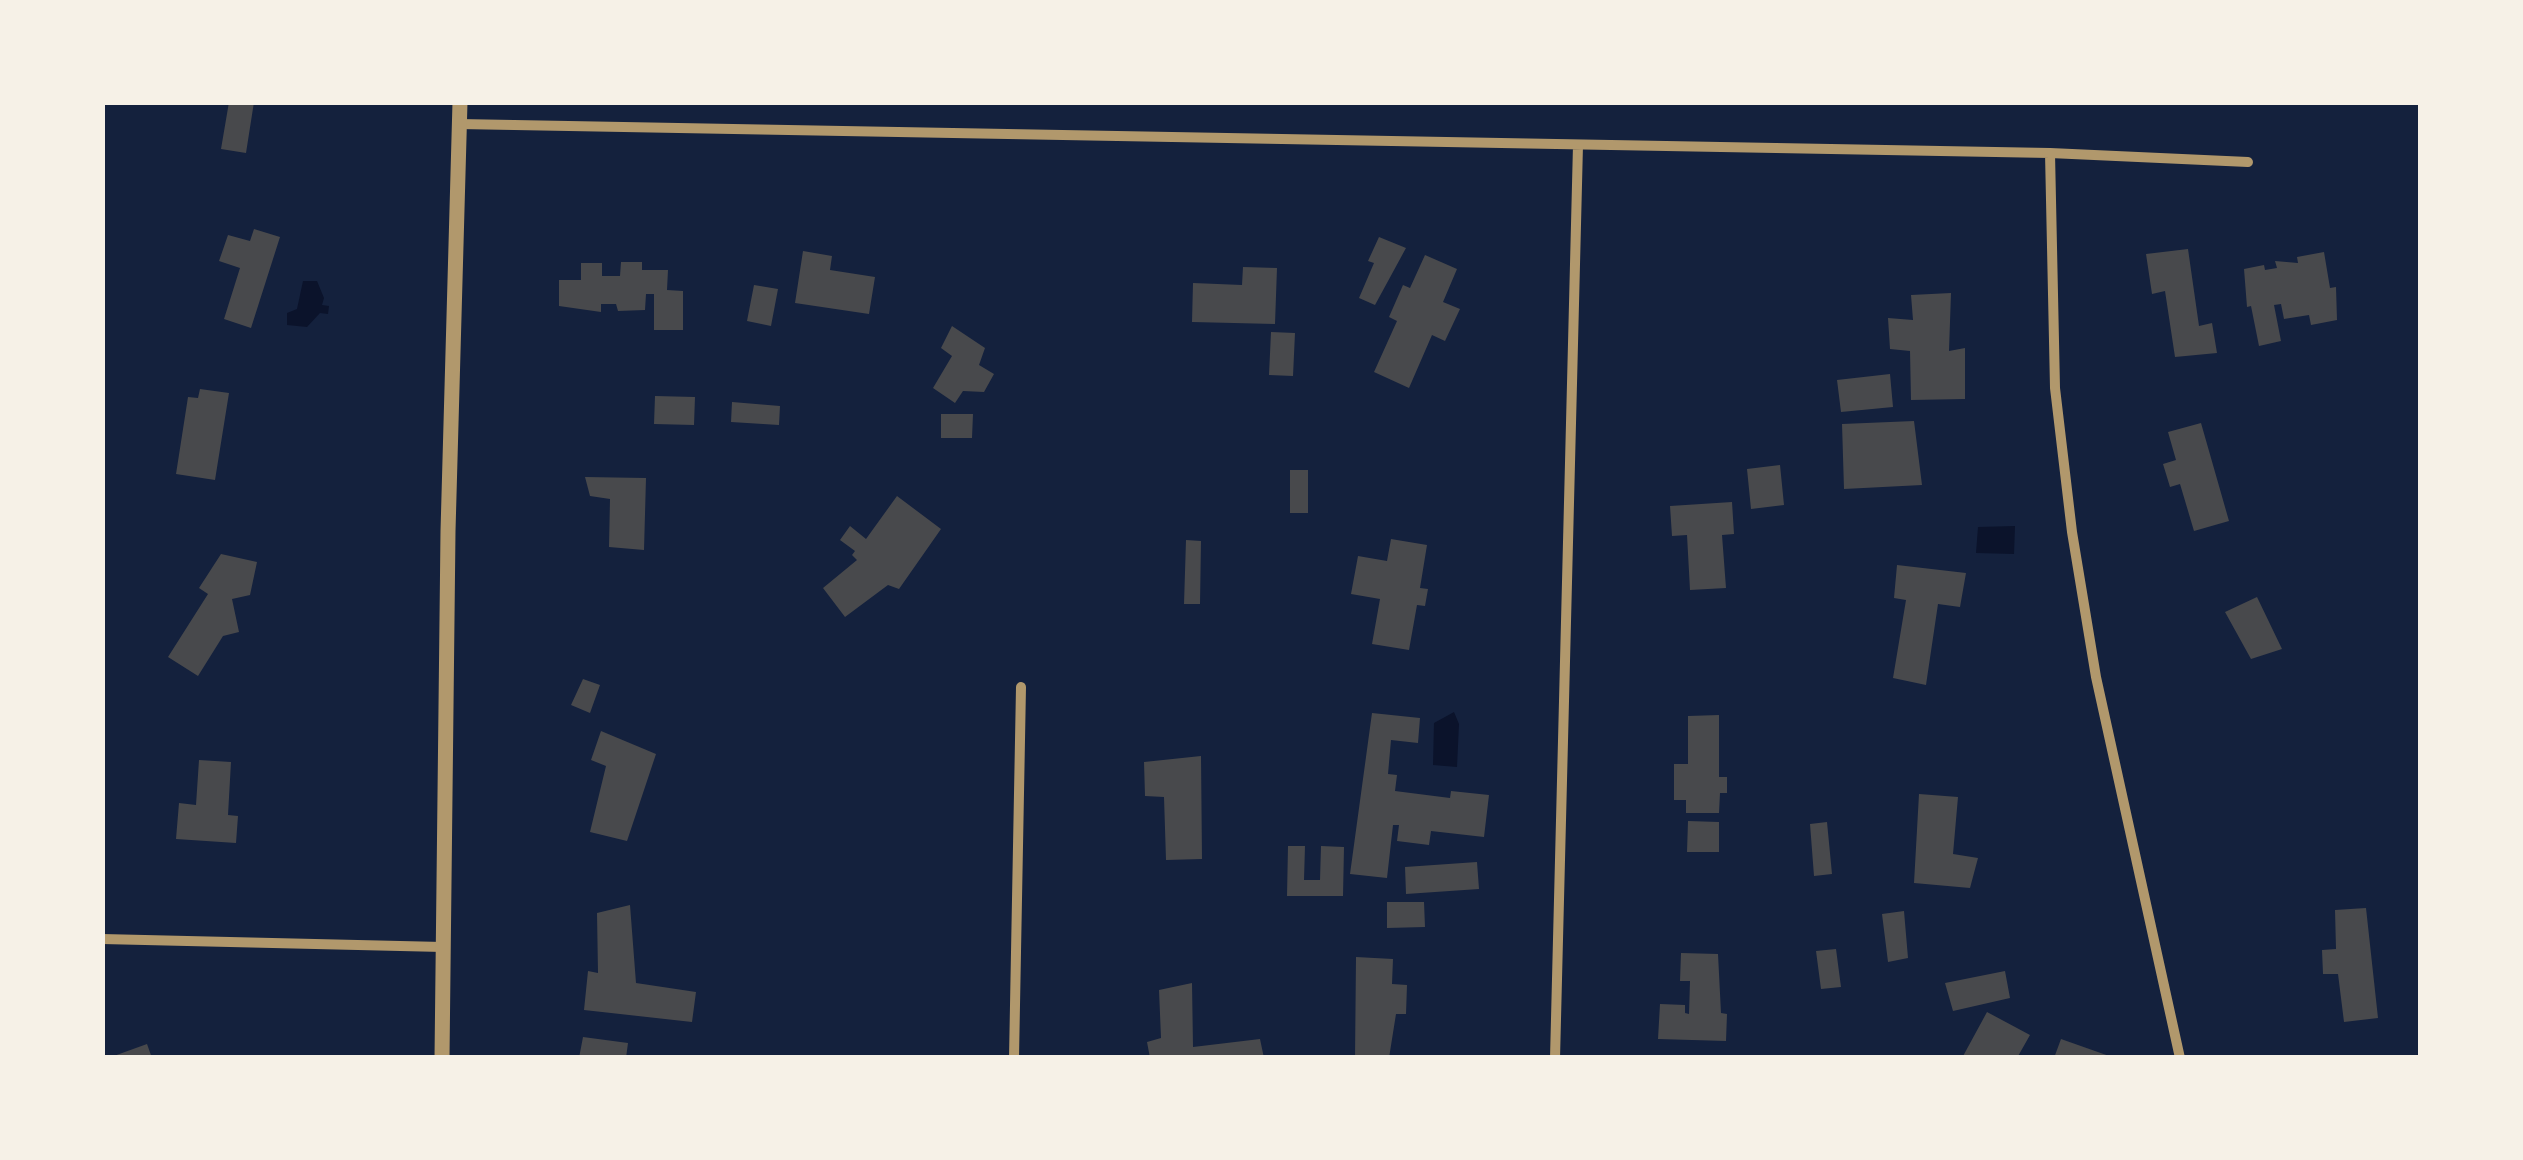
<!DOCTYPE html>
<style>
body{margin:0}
#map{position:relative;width:2523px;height:1160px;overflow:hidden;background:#14213d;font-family:Poppins,sans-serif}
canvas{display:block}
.frame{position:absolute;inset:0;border:105px solid #f6f1e7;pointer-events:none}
</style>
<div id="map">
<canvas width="2523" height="1160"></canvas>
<div class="frame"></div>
</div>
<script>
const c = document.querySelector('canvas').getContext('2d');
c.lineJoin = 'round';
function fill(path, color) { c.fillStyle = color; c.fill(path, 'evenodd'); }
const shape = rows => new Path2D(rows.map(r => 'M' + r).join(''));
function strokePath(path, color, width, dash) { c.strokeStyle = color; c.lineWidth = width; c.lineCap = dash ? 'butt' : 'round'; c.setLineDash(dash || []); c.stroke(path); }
fill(shape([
 [303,281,317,281,324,298,322,305,329,306,328,314,320,313,307,327,287,325,287,313,297,309],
 [2015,526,2014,554,1976,553,1978,527],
 [1454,712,1459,724,1457,767,1433,765,1434,723]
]), '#0b132b');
fill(shape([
 [229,102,254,102,246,153,221,149],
 [254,229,280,237,251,328,224,319,240,268,219,261,228,235,250,241],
 [1379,237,1406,248,1375,305,1359,298,1374,263,1368,261],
 [2188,249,2199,326,2212,323,2217,353,2175,357,2165,291,2152,294,2146,254],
 [803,251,832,256,830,270,875,277,869,314,795,303],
 [2324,252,2330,288,2336,287,2337,320,2311,325,2309,315,2284,319,2281,304,2274,305,2281,341,2259,346,2251,306,2247,307,2244,269,2264,265,2265,270,2277,268,2275,261,2298,263,2297,257],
 [1425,255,1457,269,1443,302,1460,309,1445,341,1432,335,1409,388,1374,372,1397,321,1389,317,1403,285,1410,288],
 [621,262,642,262,642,270,668,270,667,290,683,291,683,330,654,330,654,294,646,294,645,310,618,311,616,304,601,304,601,312,559,306,559,280,581,280,581,263,602,263,602,276,620,276],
 [1243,267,1277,268,1275,324,1192,322,1193,283,1242,285],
 [754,285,778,289,771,326,747,321],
 [1951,293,1949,351,1965,348,1965,399,1911,400,1910,351,1890,349,1888,318,1913,320,1911,295],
 [952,326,985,348,979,365,994,374,984,392,963,391,955,403,933,388,952,356,941,348],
 [1271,332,1295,333,1293,376,1269,375],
 [1890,374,1893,407,1841,412,1837,380],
 [200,389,229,393,215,480,176,474,188,397,198,398],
 [655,396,695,397,694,425,654,424],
 [732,402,780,406,779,425,731,422],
 [941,414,973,414,972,438,941,438],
 [1914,421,1922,485,1844,489,1842,424],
 [2201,423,2229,521,2194,531,2180,484,2170,487,2163,464,2176,460,2168,432],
 [1780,465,1784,505,1751,509,1747,469],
 [1290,470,1308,470,1308,513,1290,513],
 [585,477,646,478,644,550,609,547,610,499,590,496],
 [897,496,941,529,899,589,888,585,845,617,823,588,857,560,852,555,855,551,840,540,850,526,866,539],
 [1732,502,1734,534,1722,535,1726,588,1690,590,1687,535,1672,536,1670,506],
 [1391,539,1427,545,1420,588,1428,589,1425,606,1417,605,1409,650,1372,644,1380,599,1351,594,1358,556,1387,561],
 [1186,540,1201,541,1200,604,1184,604],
 [221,554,257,562,250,595,232,599,239,632,223,636,198,676,168,657,208,594,199,588],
 [1897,565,1966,573,1960,607,1938,604,1926,685,1893,678,1906,600,1894,598],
 [2257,597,2282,649,2251,659,2225,612],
 [583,679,600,685,590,713,571,705],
 [1372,713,1420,718,1418,743,1391,740,1388,774,1397,775,1395,791,1450,798,1451,791,1489,795,1484,837,1431,831,1429,845,1397,841,1399,825,1393,825,1387,878,1350,874],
 [1719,715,1719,777,1727,777,1727,793,1720,793,1719,813,1686,813,1686,800,1674,800,1674,764,1688,764,1688,716],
 [601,731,656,754,627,841,590,832,606,766,591,760],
 [1201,756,1202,859,1166,860,1164,797,1145,796,1144,762],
 [199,760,231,762,228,815,238,816,236,843,176,839,179,803,196,805],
 [1919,794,1958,797,1953,854,1978,858,1970,888,1914,883],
 [1688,821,1719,822,1719,852,1687,852],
 [1827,822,1832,874,1814,876,1810,824],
 [1288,846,1305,846,1304,880,1320,880,1321,846,1344,847,1343,896,1287,896],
 [1477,862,1479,889,1406,894,1405,867],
 [1387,902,1424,902,1425,927,1387,928],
 [630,905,636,983,696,992,692,1022,584,1010,588,971,598,973,597,913],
 [2366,908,2378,1018,2344,1022,2338,974,2323,974,2322,950,2336,949,2335,910],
 [1904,911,1908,958,1888,962,1882,914],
 [1836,949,1841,987,1821,989,1816,951],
 [1681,953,1718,954,1721,1013,1727,1014,1726,1041,1658,1039,1660,1004,1685,1005,1685,1013,1689,1014,1690,981,1680,981],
 [1356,957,1393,959,1392,984,1407,985,1406,1014,1396,1014,1389,1058,1355,1058],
 [2005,971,2010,998,1953,1011,1945,983],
 [1192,983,1193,1047,1260,1039,1264,1058,1150,1058,1147,1042,1161,1038,1159,990],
 [1987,1012,2030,1035,2017,1058,1962,1058],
 [583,1037,628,1043,626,1058,579,1058],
 [2061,1039,2112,1057,2112,1058,2054,1058],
 [147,1044,152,1058,111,1058,111,1057]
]), '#48494c');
strokePath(shape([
 [459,124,2050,153,2248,162],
 [2050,153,2055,388,2072,532,2096,677,2180,1058],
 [102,939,443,947],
 [1014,1058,1021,687],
 [1555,1058,1578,145]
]), '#b1986c', 10);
strokePath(shape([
 [442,1058,448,531,460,102]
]), '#b1986c', 15);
</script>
